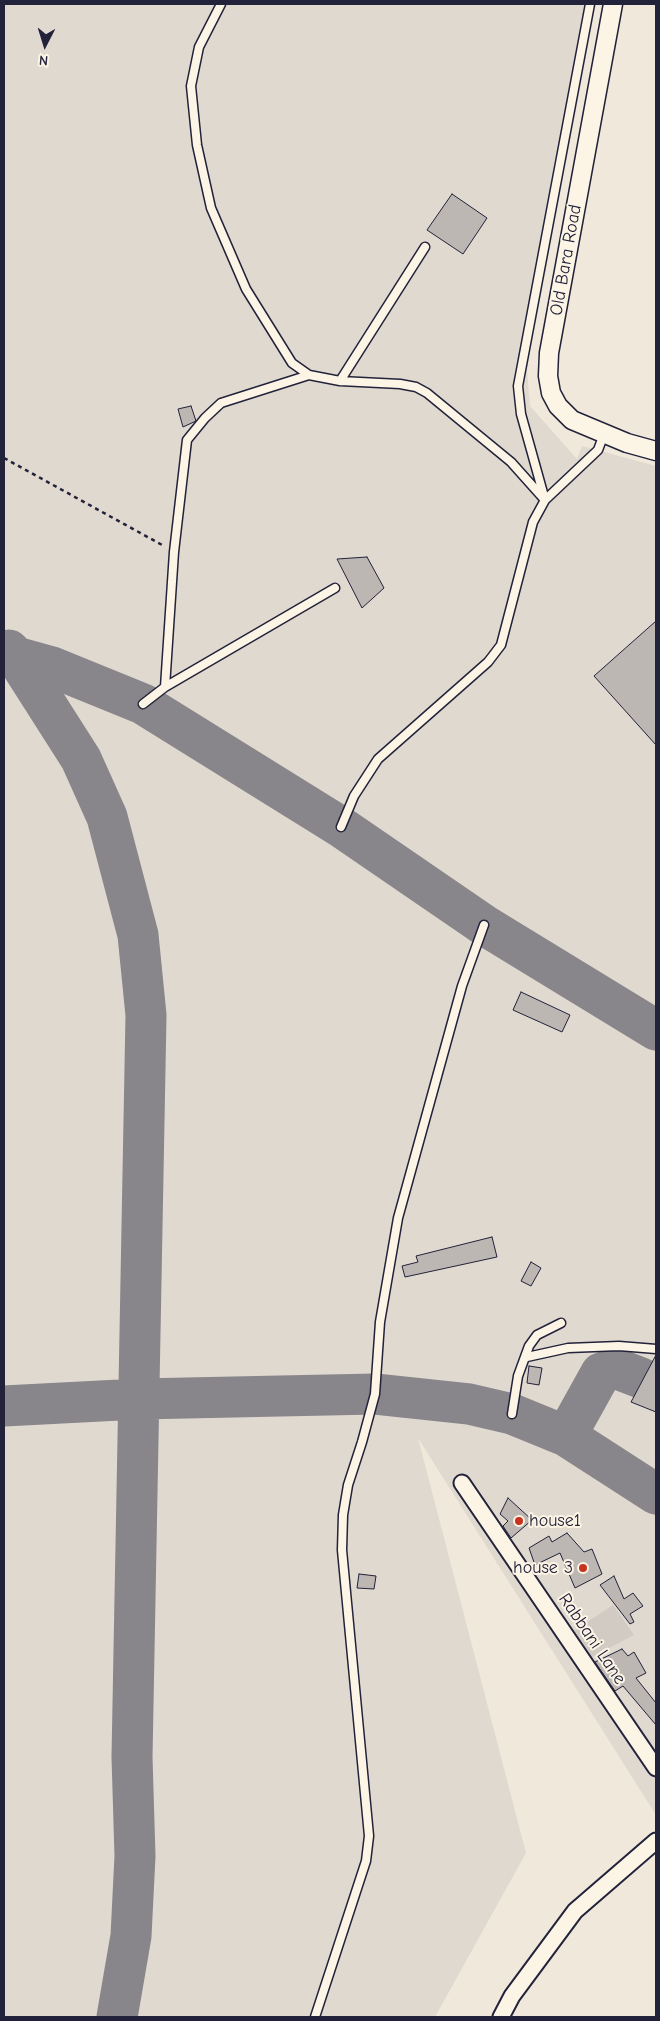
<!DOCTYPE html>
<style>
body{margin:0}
#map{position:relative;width:660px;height:2021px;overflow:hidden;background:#efe8db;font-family:"Comic Neue",sans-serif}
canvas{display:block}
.frame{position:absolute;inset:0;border:5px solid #22223b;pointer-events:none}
.north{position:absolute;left:20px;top:20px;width:50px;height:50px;-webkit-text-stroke:4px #fcf5e5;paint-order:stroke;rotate:185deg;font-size:14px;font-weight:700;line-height:20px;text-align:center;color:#22223b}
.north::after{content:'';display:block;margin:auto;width:18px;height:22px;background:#22223b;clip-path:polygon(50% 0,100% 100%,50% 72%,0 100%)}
</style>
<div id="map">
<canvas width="660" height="2021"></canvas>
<div class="frame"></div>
<div class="north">N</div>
</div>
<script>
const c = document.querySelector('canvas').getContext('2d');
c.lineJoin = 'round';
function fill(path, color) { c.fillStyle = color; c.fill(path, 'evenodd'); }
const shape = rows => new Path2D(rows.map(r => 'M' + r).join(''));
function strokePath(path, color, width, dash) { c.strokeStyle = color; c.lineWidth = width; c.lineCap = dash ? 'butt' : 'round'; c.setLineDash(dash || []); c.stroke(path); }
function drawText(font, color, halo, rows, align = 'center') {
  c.font = font + ' "Comic Neue",sans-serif'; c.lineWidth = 4; c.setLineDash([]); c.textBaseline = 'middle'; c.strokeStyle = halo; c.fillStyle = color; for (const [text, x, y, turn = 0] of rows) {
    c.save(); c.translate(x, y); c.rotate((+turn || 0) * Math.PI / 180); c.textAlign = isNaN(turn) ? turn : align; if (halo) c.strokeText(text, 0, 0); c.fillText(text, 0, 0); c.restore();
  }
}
fill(shape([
 [4,4,596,4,527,369,530,406,577,459,582,446,656,466,656,1815,418,1438,526,1853,435,2017,4,2017]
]), '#e0d9cf');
fill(shape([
 [613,1605,634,1635,590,1658,569,1634]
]), '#d1cbc3');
strokePath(shape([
 [9,650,16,657,52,667,143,704,341,827,484,925,656,1030],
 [16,657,81,759,107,817,138,935,146,1015,132,1757,135,1856,131,1936,117,2017],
 [4,1406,139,1399,375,1394,469,1404,512,1414,566,1436,656,1494],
 [566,1436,601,1373,615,1368,641,1378]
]), '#88858b', 41);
const building = shape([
 [452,194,487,218,463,254,427,230,452,194],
 [191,406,196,421,183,427,178,409,191,406],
 [367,557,384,588,362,608,337,559,367,557],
 [656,621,656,745,594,676,656,621],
 [521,992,570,1015,562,1032,513,1010,521,992],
 [492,1237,497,1257,405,1277,402,1266,418,1262,416,1256,492,1237],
 [531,1262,541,1268,531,1286,521,1281,531,1262],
 [656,1355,656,1412,631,1402,656,1355],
 [529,1366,542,1368,539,1385,527,1383,529,1366],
 [508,1498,532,1520,511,1538,503,1526,508,1521,500,1514,508,1498],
 [567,1533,584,1552,592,1549,602,1574,575,1588,560,1553,535,1565,529,1548,549,1536,552,1542,567,1533],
 [359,1574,376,1576,374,1589,357,1588,359,1574],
 [614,1576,624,1599,633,1593,643,1606,630,1614,634,1622,630,1624,600,1585,614,1576],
 [622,1649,628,1656,634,1652,646,1673,636,1678,656,1703,656,1725,623,1686,615,1691,595,1662,622,1649]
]);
fill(building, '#bcb7b3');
strokePath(building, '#22223b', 1);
const service = shape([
 [221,4,199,47,191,86,197,145,211,208,246,289,292,363,309,375,340,381,400,384,416,387,427,393,511,462,545,500,533,522,501,645,488,662,378,759,354,796,341,827],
 [590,4,518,386,521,414,545,500,598,450,604,434],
 [340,381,425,247],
 [165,687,174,552,187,440,205,418,221,403,309,375],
 [143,704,165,687,335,588],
 [527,1357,568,1348,619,1346,656,1349],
 [512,1414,518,1376,529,1346,537,1335,561,1323],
 [315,2017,366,1861,369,1836,342,1550,343,1515,348,1485,362,1442,375,1394,380,1322,398,1218,462,986,484,925]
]);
const minor = shape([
 [462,1483,656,1768],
 [501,2017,512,1996,575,1911,656,1841]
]);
const tertiary = shape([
 [613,4,549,353,548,376,551,393,558,406,572,420,627,443,656,451]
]);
strokePath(service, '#22223b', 11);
strokePath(minor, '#22223b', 19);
strokePath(tertiary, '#22223b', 21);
strokePath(shape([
 [4,458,164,546]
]), '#22223b', 2.5, [4, 4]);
strokePath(service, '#fcf5e5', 8);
strokePath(minor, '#fcf5e5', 15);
strokePath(tertiary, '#fcf5e5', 18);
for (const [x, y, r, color] of [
 [519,1521,5,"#c8321e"],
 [583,1568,5,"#c8321e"]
]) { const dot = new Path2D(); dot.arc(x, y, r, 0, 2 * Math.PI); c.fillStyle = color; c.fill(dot); strokePath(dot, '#fcf5e5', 2); }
drawText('18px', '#22223b', '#fcf5e5', [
 ["Old Bara Road",566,260,-80],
 ["Rabbani Lane",592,1639,56]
]);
drawText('18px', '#22223b', '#fcf5e5', [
 ["house1",529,1521],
 ["house 3",573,1568,"right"]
], 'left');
</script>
